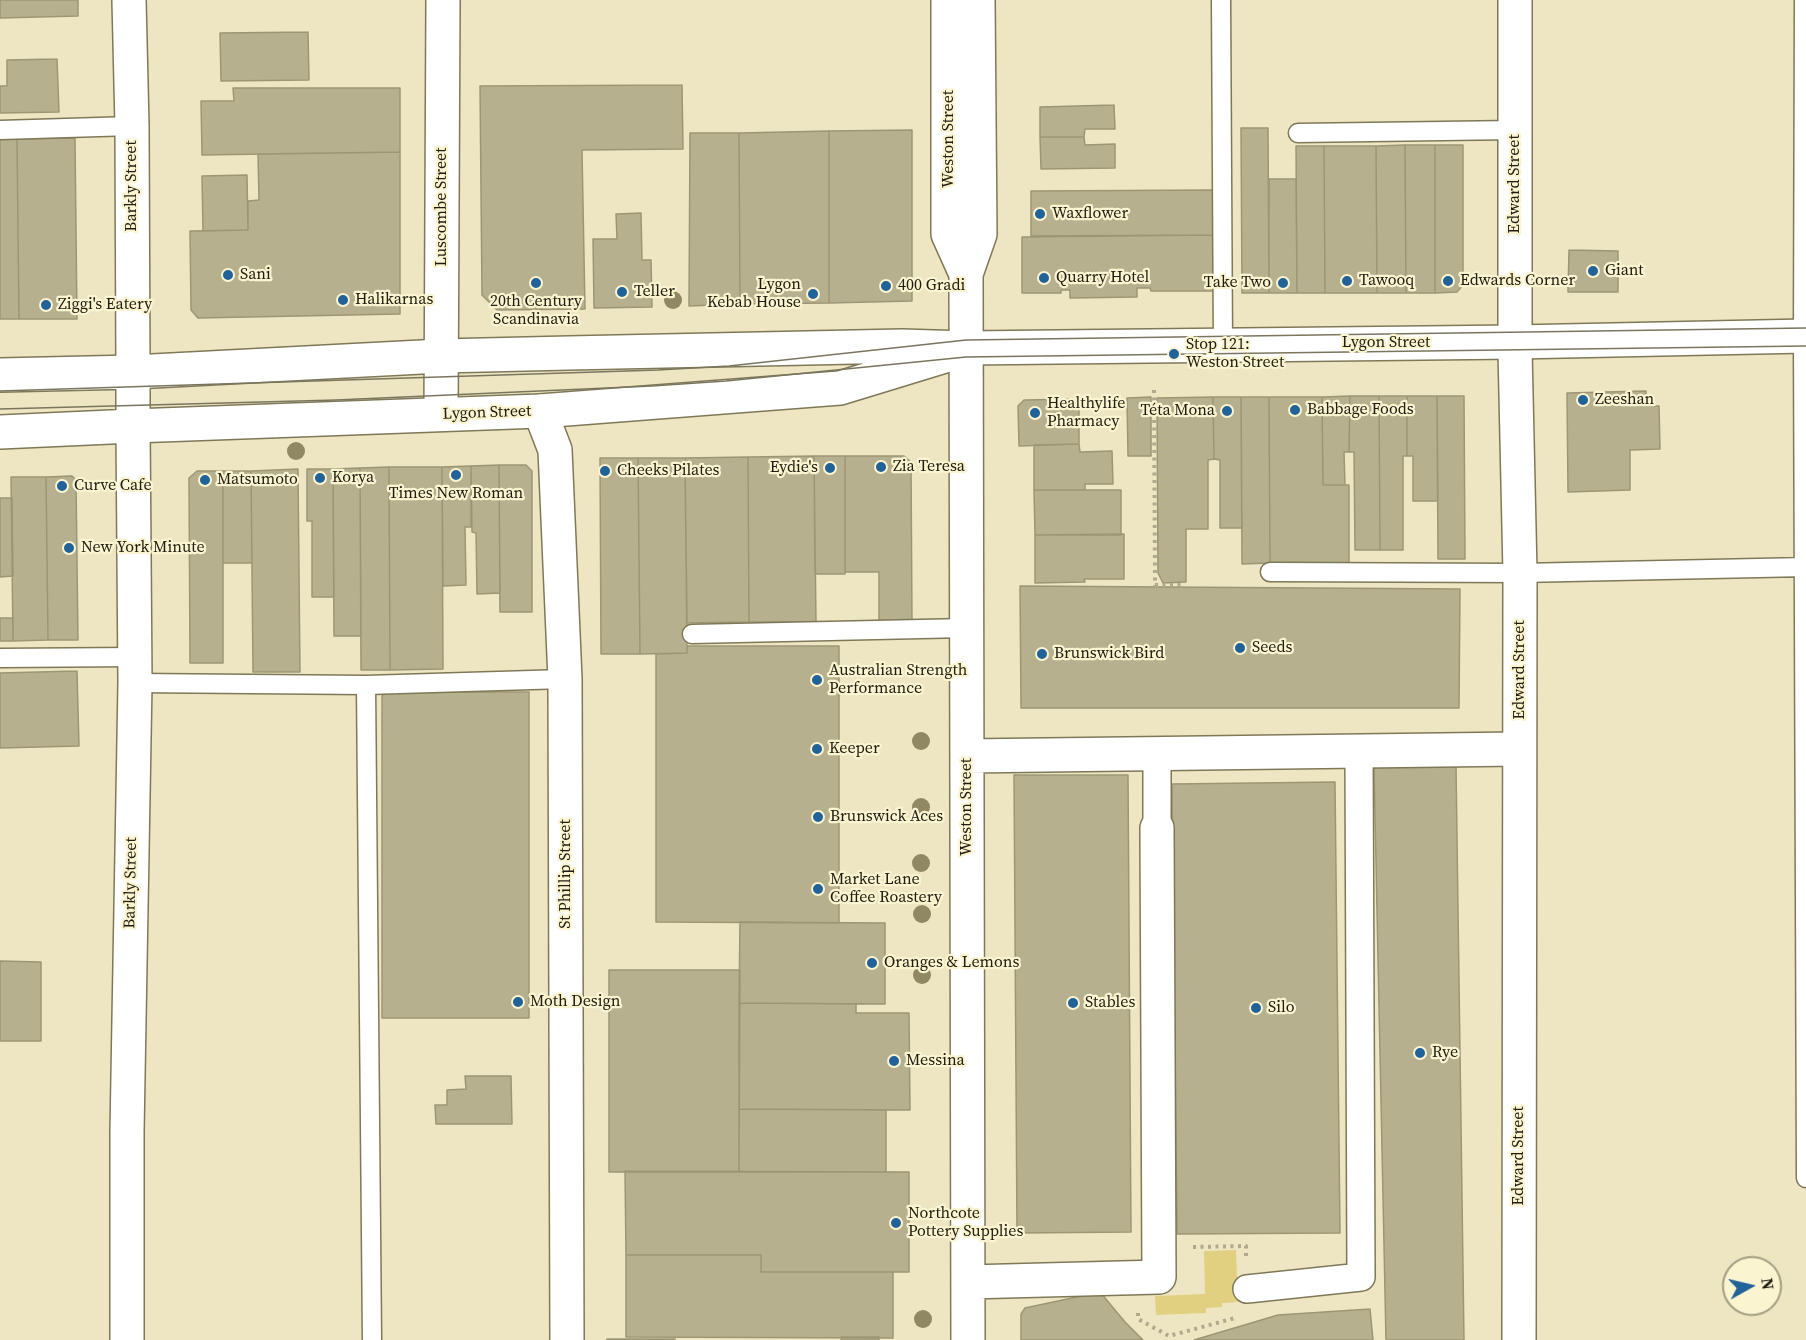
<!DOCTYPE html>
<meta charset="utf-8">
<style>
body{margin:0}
#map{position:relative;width:1806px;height:1340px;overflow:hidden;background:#eee6c3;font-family:"Source Serif 4",serif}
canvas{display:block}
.north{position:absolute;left:1722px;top:1256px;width:60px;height:60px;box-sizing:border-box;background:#fbf4d0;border:2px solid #a39e83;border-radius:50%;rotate:82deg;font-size:16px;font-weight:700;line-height:24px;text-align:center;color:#1f1c0f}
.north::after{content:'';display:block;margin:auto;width:21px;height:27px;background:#216298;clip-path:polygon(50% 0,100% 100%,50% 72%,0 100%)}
</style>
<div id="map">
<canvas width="1806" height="1340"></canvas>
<div class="north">N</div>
</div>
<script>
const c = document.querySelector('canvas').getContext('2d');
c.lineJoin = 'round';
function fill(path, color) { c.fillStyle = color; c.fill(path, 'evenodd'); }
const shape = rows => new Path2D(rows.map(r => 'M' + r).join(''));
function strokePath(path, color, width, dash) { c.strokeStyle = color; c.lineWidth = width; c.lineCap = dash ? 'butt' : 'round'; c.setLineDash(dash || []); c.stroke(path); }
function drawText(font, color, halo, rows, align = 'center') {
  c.font = font + ' "Source Serif 4",serif'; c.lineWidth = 4.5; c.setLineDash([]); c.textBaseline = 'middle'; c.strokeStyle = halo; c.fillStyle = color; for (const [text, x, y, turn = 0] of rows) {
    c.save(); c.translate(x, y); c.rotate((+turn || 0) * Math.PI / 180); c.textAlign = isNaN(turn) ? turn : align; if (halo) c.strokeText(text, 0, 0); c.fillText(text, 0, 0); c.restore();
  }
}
fill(shape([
 [1236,1250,1238,1302,1222,1303,1222,1307,1206,1308,1206,1313,1156,1315,1155,1296,1205,1294,1204,1251]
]), '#e1d080');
const building = shape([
 [0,0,78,0,78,16,0,18,0,0],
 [308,32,309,80,221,81,220,33,308,32],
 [57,59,59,112,0,113,0,86,7,86,7,60,57,59],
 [682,85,683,149,582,150,585,309,497,310,482,295,480,86,682,85],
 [233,88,400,88,400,152,202,155,201,101,234,101,233,88],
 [1114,105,1115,129,1085,129,1084,137,1040,137,1040,107,1114,105],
 [1241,128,1268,128,1269,293,1242,293,1241,128],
 [912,130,912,301,829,303,829,131,912,130],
 [829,131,829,303,740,304,739,133,829,131],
 [690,133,739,133,740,304,689,306,690,133],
 [1040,137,1084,137,1085,145,1115,144,1115,168,1041,169,1040,137],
 [75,138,77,319,19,319,17,139,75,138],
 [0,139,17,139,19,319,0,319,0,139],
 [1405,145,1406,293,1377,293,1376,146,1405,145],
 [1405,145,1435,145,1435,293,1406,293,1405,145],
 [1435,145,1463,145,1463,285,1457,292,1435,293,1435,145],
 [1296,146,1324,146,1325,293,1297,293,1296,146],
 [1324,146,1376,146,1377,293,1325,293,1324,146],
 [400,152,400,314,198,318,191,310,190,231,248,230,248,201,259,200,258,154,400,152],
 [247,175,248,230,203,231,202,176,247,175],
 [1269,179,1296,179,1297,293,1269,293,1269,179],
 [1213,190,1213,235,1031,236,1031,191,1213,190],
 [641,213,642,260,651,260,652,307,594,308,593,239,617,239,616,214,641,213],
 [1213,235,1214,291,1151,291,1150,288,1137,288,1137,297,1070,298,1070,290,1061,290,1061,293,1022,293,1022,237,1213,235],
 [1569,250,1618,251,1618,292,1568,292,1569,250],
 [1646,391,1646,406,1659,406,1660,449,1630,450,1630,490,1568,492,1567,393,1646,391],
 [1350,396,1349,452,1344,452,1345,485,1323,485,1322,397,1350,396],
 [1350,396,1379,396,1380,550,1355,550,1354,452,1349,452,1350,396],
 [1379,396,1407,396,1407,456,1403,456,1403,550,1380,550,1379,396],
 [1407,396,1437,396,1438,501,1413,501,1413,456,1407,456,1407,396],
 [1437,396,1464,396,1465,559,1438,559,1437,396],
 [1151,397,1151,456,1128,456,1127,398,1151,397],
 [1213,397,1214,459,1208,460,1208,529,1186,529,1186,582,1163,583,1158,573,1157,398,1213,397],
 [1213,397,1241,397,1242,528,1220,528,1220,460,1214,459,1213,397],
 [1241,397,1269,397,1270,563,1242,564,1241,397],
 [1269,397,1322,397,1323,485,1349,485,1349,563,1270,563,1269,397],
 [1079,399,1079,444,1019,446,1018,406,1024,400,1079,399],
 [1079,444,1080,452,1112,451,1113,484,1085,484,1085,490,1034,490,1034,445,1079,444],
 [814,456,845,456,845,574,815,574,814,456],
 [814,456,816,622,749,622,748,457,814,456],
 [845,456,904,456,911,462,912,621,879,621,879,572,845,572,845,456],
 [748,457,749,622,687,623,685,458,748,457],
 [600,458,638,458,640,654,601,654,600,458],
 [638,458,685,458,687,653,640,654,638,458],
 [499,465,500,593,477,594,476,533,472,532,471,466,499,465],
 [499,465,526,465,532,471,532,612,500,612,499,465],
 [471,466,471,527,465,527,466,585,443,586,442,467,471,466],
 [389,467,390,670,361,670,360,468,389,467],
 [389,467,442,467,443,669,390,670,389,467],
 [360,468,361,636,334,636,333,469,360,468],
 [298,469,300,672,253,672,251,471,298,469],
 [307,469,333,469,334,597,312,597,312,521,307,521,307,469],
 [197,471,223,471,223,663,190,663,189,478,197,471],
 [223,471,251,471,252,563,223,563,223,471],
 [72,476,76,480,78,640,48,640,46,477,72,476],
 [11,477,46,477,48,640,13,641,11,477],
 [1034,490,1121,490,1121,535,1035,535,1034,490],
 [0,498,12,498,13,576,0,577,0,498],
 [1124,534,1124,579,1084,579,1085,582,1035,583,1035,535,1124,534],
 [1020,586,1460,589,1459,708,1021,708,1020,586],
 [0,618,13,618,13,641,0,641,0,618],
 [687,646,839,646,839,923,656,922,656,654,687,653,687,646],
 [77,671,79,746,0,748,0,673,77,671],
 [386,692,529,692,529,1018,382,1018,382,696,386,692],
 [1456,765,1464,1340,1386,1340,1374,767,1456,765],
 [1014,775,1128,775,1131,1232,1017,1233,1014,775],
 [1335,782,1340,1233,1177,1234,1172,784,1335,782],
 [740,922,885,923,885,1004,739,1003,740,922],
 [0,961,41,962,41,1041,0,1041,0,961],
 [609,970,740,970,739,1172,609,1172,609,970],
 [739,1003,856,1004,856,1013,909,1013,910,1110,739,1109,739,1003],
 [465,1076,511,1076,512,1124,436,1124,435,1105,447,1105,447,1090,466,1089,465,1076],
 [739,1109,886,1110,886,1172,739,1172,739,1109],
 [625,1171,909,1172,909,1272,761,1272,761,1255,626,1255,625,1171],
 [626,1255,761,1255,761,1272,893,1272,893,1338,626,1337,626,1255],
 [1100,1292,1125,1322,1143,1340,1021,1340,1021,1314,1025,1308,1100,1292],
 [1370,1309,1373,1340,1194,1340,1278,1315,1370,1309],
 [841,1337,879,1337,879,1340,841,1340,841,1337],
 [607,1339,675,1339,675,1340,607,1340,607,1339]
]);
fill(building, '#b7b08f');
strokePath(building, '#9d9675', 1.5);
const service = shape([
 [1221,0,1223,345],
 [1804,0,1803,336,1806,1178],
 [0,130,132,126],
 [1298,133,1515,130],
 [1270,572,1520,573,1806,567],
 [692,634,967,628],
 [0,658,135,657],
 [135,683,366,685,565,679],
 [366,685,372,1340]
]);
const pedestrian = shape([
 [1157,754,1157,828],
 [1247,1289,1361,1277,1359,751]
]);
const minor = shape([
 [129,0,132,126,133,372],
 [948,0,948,234,966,274],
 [1515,0,1515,350,1520,573,1519,1340],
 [540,411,555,450,565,679,567,1340],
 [441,414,443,0],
 [967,756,1519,749],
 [968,1282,1159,1277,1157,828],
 [127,1340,127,1132,135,683,133,426],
 [968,1340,966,274,980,234,978,0]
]);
const tertiary = shape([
 [133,372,133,426],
 [0,375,133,372,441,356,569,353,902,346,966,348,1516,342,1806,336],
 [0,432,133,426,540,411,840,388,948,355]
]);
strokePath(service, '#7f7858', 21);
strokePath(pedestrian, '#7f7858', 30);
strokePath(minor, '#7f7858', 36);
strokePath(tertiary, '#7f7858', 36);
strokePath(shape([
 [1154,390,1155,585,1183,585],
 [1193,1247,1246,1246,1246,1257],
 [1138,1313,1138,1319,1169,1336,1235,1318]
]), '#b0a98d', 4, [3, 4.5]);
strokePath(service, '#fff', 18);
strokePath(pedestrian, '#fff', 27);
strokePath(minor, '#fff', 33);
strokePath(tertiary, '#fff', 33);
strokePath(shape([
 [0,391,658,370,729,366,966,340,1806,328],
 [0,409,336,400,652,386,726,381,966,357,1806,346]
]), '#7a755e', 1.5);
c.fillStyle = '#908862';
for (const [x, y] of [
 [673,300],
 [296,451],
 [921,741],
 [921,807],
 [921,863],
 [922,914],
 [922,975],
 [923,1319]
]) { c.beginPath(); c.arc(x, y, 9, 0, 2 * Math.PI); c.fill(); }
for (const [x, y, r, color] of [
 [1040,214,6,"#216298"],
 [1593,271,6,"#216298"],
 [228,275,6,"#216298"],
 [1044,278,6,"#216298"],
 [1347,281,6,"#216298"],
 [1448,281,6,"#216298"],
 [536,283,6,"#216298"],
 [1283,283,6,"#216298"],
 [886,286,6,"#216298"],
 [622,292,6,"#216298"],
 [813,294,6,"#216298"],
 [343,300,6,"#216298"],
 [46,305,6,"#216298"],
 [1174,354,6,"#216298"],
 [1583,400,6,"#216298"],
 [1295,410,6,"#216298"],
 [1227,411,6,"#216298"],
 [1035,413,6,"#216298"],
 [881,467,6,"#216298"],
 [830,468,6,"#216298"],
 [605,471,6,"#216298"],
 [456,475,6,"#216298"],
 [320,478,6,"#216298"],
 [205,480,6,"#216298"],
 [62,486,6,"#216298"],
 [69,548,6,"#216298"],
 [1240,648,6,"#216298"],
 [1042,654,6,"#216298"],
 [817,680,6,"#216298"],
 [817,749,6,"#216298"],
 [818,817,6,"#216298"],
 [818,889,6,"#216298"],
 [872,963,6,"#216298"],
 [518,1002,6,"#216298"],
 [1073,1003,6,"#216298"],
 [1256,1008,6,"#216298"],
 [1420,1053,6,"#216298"],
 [894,1061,6,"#216298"],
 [896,1223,6,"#216298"]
]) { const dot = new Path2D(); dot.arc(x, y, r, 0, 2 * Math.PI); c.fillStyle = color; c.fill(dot); strokePath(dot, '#fbf4d0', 2); }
drawText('16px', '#1f1c0f', '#fbf4d0', [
 ["Weston Street",949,139,-90],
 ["Edward Street",1515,184,-90],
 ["Barkly Street",132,186,-90],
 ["Luscombe Street",442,207,-90],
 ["Lygon Street",1386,343],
 ["Lygon Street",487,413,-2],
 ["Edward Street",1520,670,-90],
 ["Weston Street",967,807,-90],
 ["St Phillip Street",566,874,-90],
 ["Barkly Street",131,883,-89],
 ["Edward Street",1519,1156,-90]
]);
drawText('16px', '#1f1c0f', '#fbf4d0', [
 ["Waxflower",1052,214],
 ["Giant",1605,271],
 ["Sani",240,275],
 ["Quarry Hotel",1056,278],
 ["Tawooq",1359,281],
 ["Edwards Corner",1460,281],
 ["Take Two",1271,283,"right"],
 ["Lygon",801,285,"right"],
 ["Kebab House",801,303,"right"],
 ["400 Gradi",898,286],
 ["Teller",634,292],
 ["Halikarnas",355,300],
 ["20th Century",536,302,"center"],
 ["Scandinavia",536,320,"center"],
 ["Ziggi's Eatery",58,305],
 ["Stop 121:",1186,345],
 ["Weston Street",1186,363],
 ["Zeeshan",1595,400],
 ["Healthylife",1047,404],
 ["Pharmacy",1047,422],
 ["Babbage Foods",1307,410],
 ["Téta Mona",1215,411,"right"],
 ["Zia Teresa",893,467],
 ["Eydie's",818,468,"right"],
 ["Cheeks Pilates",617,471],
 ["Korya",332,478],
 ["Matsumoto",217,480],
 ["Curve Cafe",74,486],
 ["Times New Roman",456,494,"center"],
 ["New York Minute",81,548],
 ["Seeds",1252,648],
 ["Brunswick Bird",1054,654],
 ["Australian Strength",829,671],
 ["Performance",829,689],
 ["Keeper",829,749],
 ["Brunswick Aces",830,817],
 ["Market Lane",830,880],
 ["Coffee Roastery",830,898],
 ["Oranges & Lemons",884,963],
 ["Moth Design",530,1002],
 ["Stables",1085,1003],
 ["Silo",1268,1008],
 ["Rye",1432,1053],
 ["Messina",906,1061],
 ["Northcote",908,1214],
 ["Pottery Supplies",908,1232]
], 'left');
</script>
